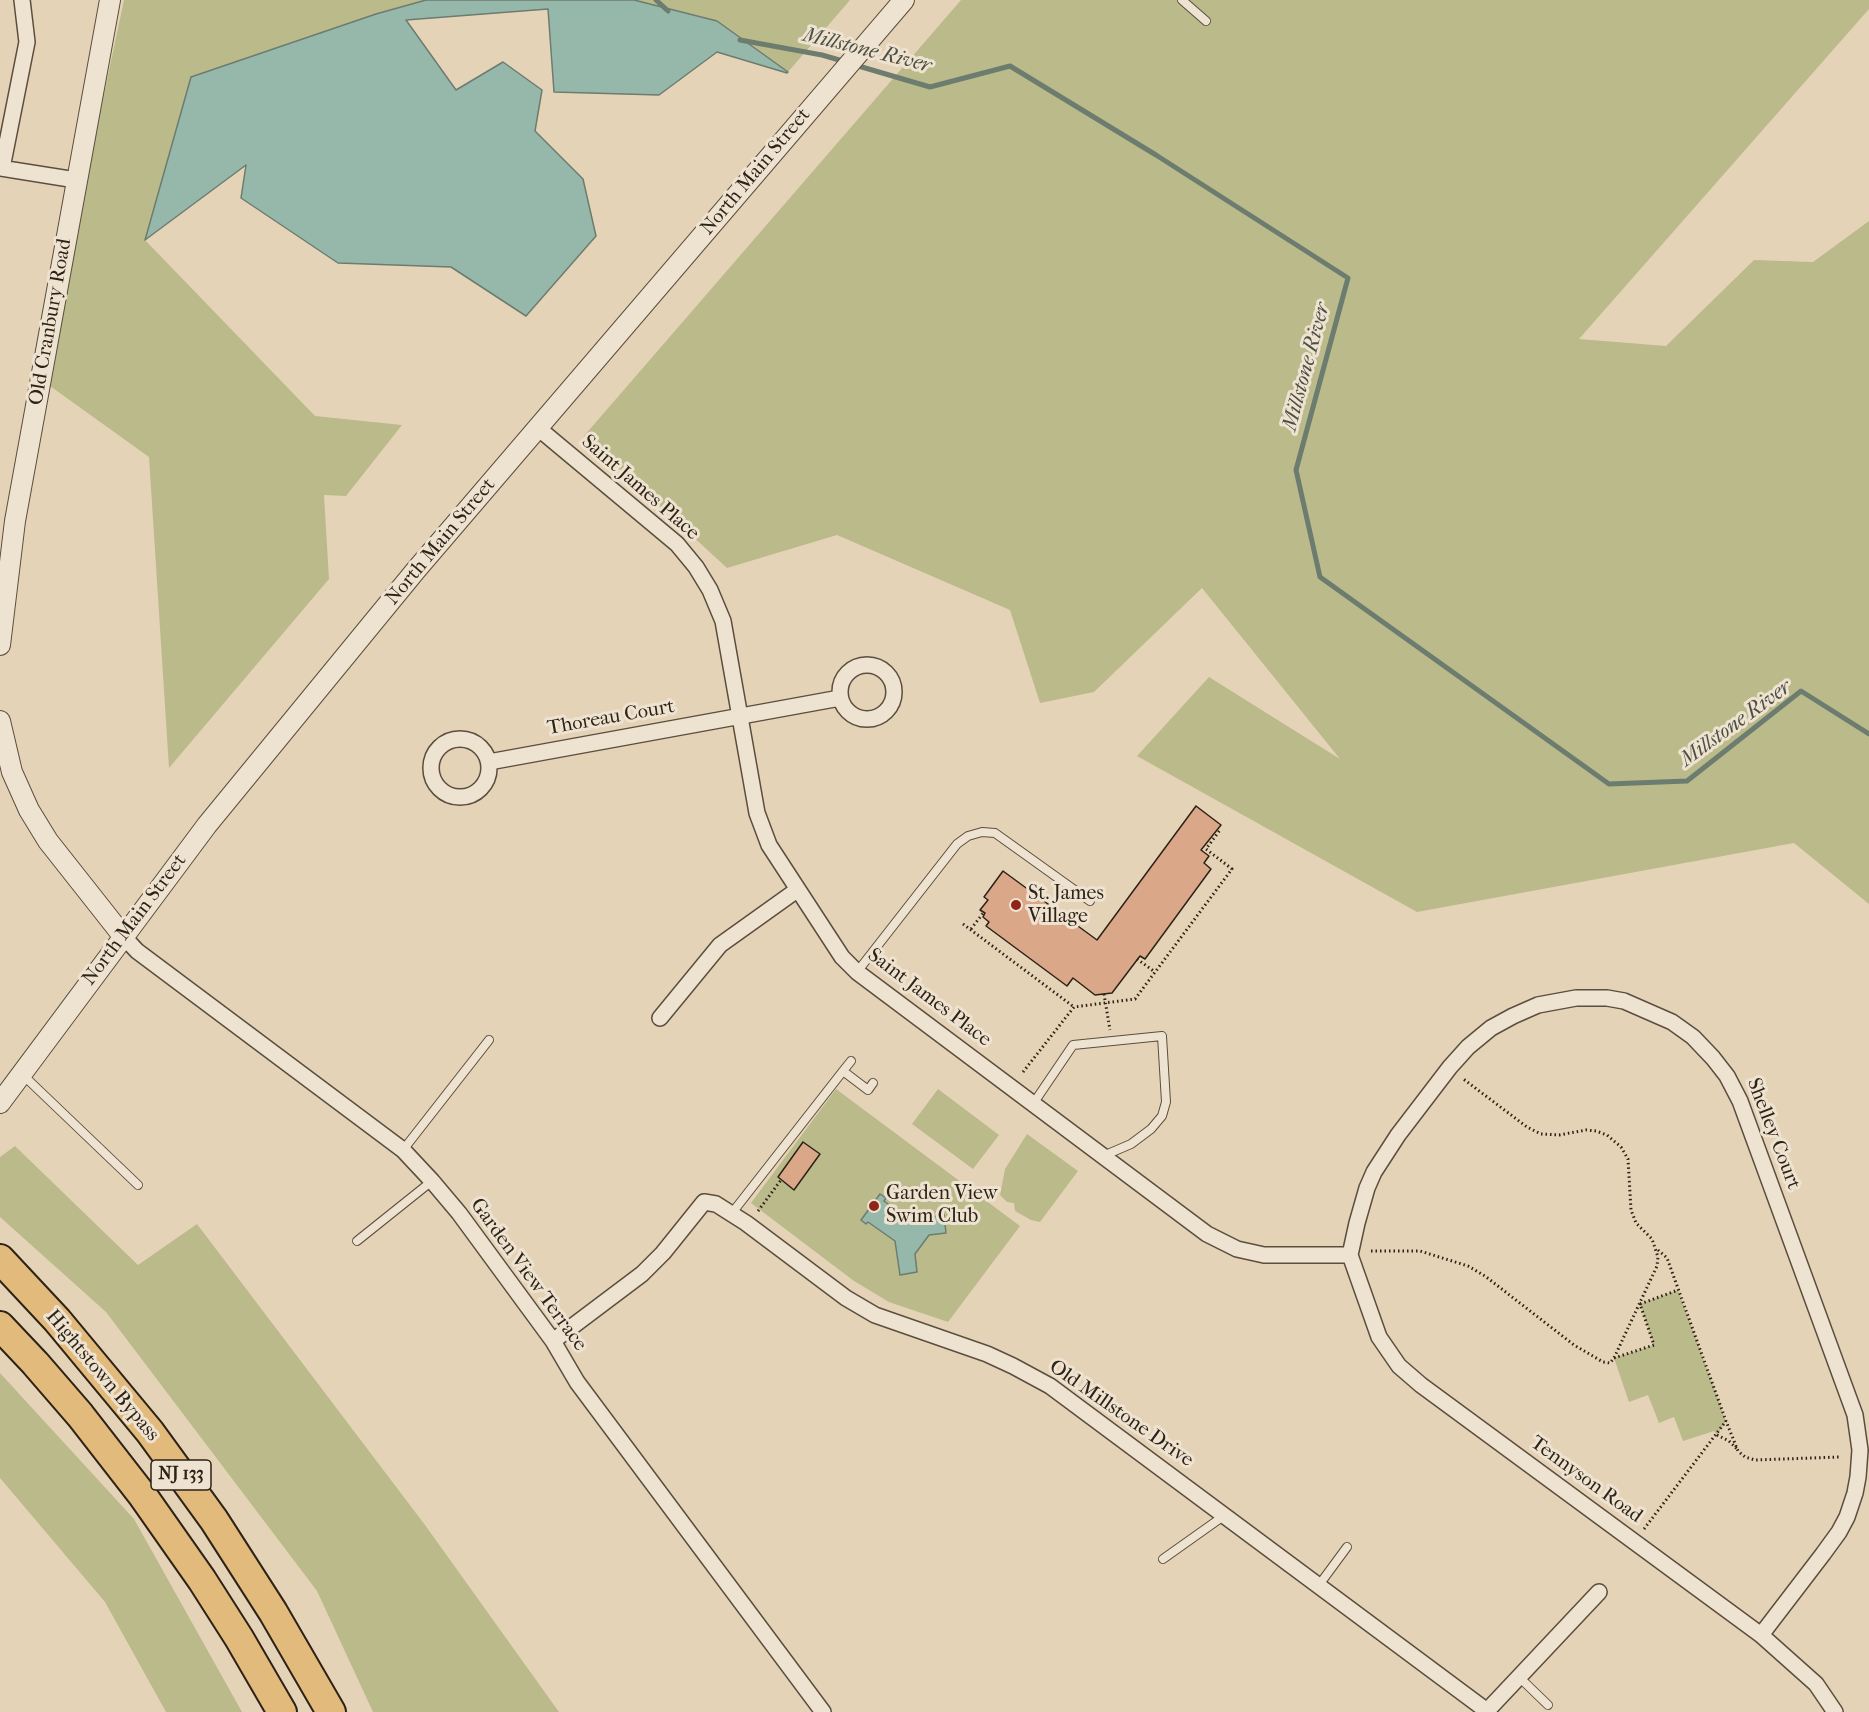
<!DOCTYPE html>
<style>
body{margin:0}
canvas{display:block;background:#e5d3b7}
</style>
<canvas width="1869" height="1712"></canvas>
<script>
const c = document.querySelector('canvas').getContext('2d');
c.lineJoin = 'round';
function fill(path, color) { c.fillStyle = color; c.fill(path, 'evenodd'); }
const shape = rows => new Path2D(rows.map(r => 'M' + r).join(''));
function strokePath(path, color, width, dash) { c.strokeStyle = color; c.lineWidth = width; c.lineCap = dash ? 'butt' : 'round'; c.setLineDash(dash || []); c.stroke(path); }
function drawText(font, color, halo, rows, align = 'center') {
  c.font = font + ' "IM FELL French Canon",serif'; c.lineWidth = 6; c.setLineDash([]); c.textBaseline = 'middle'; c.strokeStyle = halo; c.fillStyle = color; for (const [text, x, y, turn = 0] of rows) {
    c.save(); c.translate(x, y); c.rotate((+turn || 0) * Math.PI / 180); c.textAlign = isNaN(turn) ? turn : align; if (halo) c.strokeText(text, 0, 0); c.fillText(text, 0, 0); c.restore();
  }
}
fill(shape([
 [124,0,426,0,376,14,191,78,145,240,315,416,402,425,346,496,324,495,329,579,169,768,149,457,43,381],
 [634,0,850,0,788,72,717,21],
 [961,0,1869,0,1869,9,1579,339,1666,346,1754,260,1813,262,1869,221,1869,904,1794,843,1417,912,1137,756,1209,677,1340,759,1202,588,1094,692,1040,703,1010,610,837,535,727,568,584,436],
 [836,1089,1020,1226,948,1322,889,1302,854,1281,751,1203],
 [938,1089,999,1135,973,1169,912,1124],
 [1027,1134,1078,1171,1040,1222,1031,1220,1015,1211,1014,1203,1007,1202,1000,1195,1005,1169],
 [15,1146,138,1265,197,1224,425,1525,559,1712,373,1712,317,1591,106,1312,0,1217,0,1157],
 [1678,1290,1726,1421,1717,1435,1714,1431,1683,1441,1674,1417,1659,1423,1648,1395,1629,1402,1614,1358,1654,1345,1640,1304],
 [0,1373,134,1519,242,1712,166,1712,105,1602,0,1478]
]), '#bbba8a');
const water = shape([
 [426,0,634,0,717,21,788,72,787,73,717,52,659,95,554,92,548,9,406,20,456,90,503,62,542,90,535,131,583,179,596,236,526,316,451,267,338,263,241,198,246,165,145,240,191,77,376,14,426,0],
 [880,1194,886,1198,884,1201,910,1220,944,1215,946,1233,929,1235,915,1254,917,1272,900,1275,895,1241,868,1222,866,1224,861,1220,880,1194]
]);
fill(water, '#96b8ab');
strokePath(water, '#6c7c6f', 1.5);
strokePath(shape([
 [656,0,668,11],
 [740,40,822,55,846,62],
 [855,65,930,87,1010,66,1156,155,1348,278,1296,470,1320,577,1609,784,1687,781,1801,691,1869,734]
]), '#6c7c6f', 5);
const building = shape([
 [1196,806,1221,825,1201,850,1209,856,1204,863,1211,869,1145,959,1140,956,1112,993,1095,995,1073,978,1067,986,986,926,989,922,983,917,985,913,980,910,988,900,984,897,1003,871,1097,940,1196,806],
 [803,1142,820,1154,794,1190,778,1177,803,1142]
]);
fill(building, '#daa889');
strokePath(building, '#2d2216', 1.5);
const service = shape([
 [1182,0,1206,21],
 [857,972,957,844,968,836,982,832,995,833,1090,901],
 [843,1071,851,1061],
 [23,1075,138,1185],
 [1033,1104,1073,1045,1162,1036,1166,1102,1162,1116,1151,1129,1131,1144,1103,1156],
 [403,1150,489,1040],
 [732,1213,843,1071,868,1090,873,1083],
 [357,1241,432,1181],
 [1163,1559,1225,1515],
 [1319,1585,1347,1547],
 [1519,1677,1548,1705]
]);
const minor = shape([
 [0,168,76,180],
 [2,168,27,42,22,0],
 [538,428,677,544,696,567,710,590,723,621,757,813,769,845,842,957,857,972,1207,1234,1237,1249,1264,1255,1350,1255],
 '840 692a27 27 0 1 1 54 0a27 27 0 1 1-54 0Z',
 '431 768a29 29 0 1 1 58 0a29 29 0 1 1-58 0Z',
 [489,762,840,698],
 [123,936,137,951,403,1150,432,1181,459,1213,553,1341,577,1382,823,1712],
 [660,1018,720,945,797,890],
 [553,1341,642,1274,663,1253,704,1202,716,1204,746,1223,846,1298,875,1315,987,1354,1013,1366,1050,1386,1487,1711],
 [1761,1635,1823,1554,1839,1532,1847,1517,1855,1493,1858,1477,1860,1450,1855,1415,1740,1101,1727,1076,1713,1058,1693,1037,1672,1022,1624,1001,1607,998,1576,998,1538,1005,1513,1016,1491,1028,1468,1047,1450,1067,1398,1135,1374,1172,1367,1188,1357,1223,1350,1255,1379,1337,1399,1366,1421,1385,1761,1635,1816,1684,1835,1712],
 [1486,1712,1599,1592]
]);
const tertiary = shape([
 [0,645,15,521,110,0],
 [0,721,12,772,29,810,48,841,123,936],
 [0,1103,207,825,416,570,904,0]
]);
const motorway = shape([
 [0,1259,57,1320,150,1432,214,1520,273,1612,331,1712],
 [0,1326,35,1363,80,1415,143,1496,202,1580,239,1638,282,1712]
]);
strokePath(service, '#5b4e3e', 10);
strokePath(minor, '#5b4e3e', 18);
strokePath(tertiary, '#5b4e3e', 22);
strokePath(motorway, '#2d2216', 32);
strokePath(shape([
 [963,924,1074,1007],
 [971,929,984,912],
 [1137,959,1155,972],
 [1104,994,1110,1030],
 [1023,1072,1074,1007,1135,999,1232,869,1206,849,1220,830],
 [758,1211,781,1180],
 [1658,1250,1667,1258,1726,1421,1738,1451,1745,1457,1755,1460,1840,1457],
 [1371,1251,1420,1251,1468,1266,1485,1276,1574,1345,1603,1362,1610,1363,1614,1358,1657,1266,1658,1257,1652,1239,1636,1223,1631,1210,1628,1159,1621,1147,1607,1135,1596,1131,1586,1130,1559,1135,1541,1134,1527,1127,1462,1078],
 [1614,1358,1654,1345,1640,1304,1678,1290],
 [1717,1435,1729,1441,1737,1449],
 [1644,1529,1726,1421]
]), '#2d2216', 3, [1.5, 3]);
strokePath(service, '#eee2d0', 8);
strokePath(minor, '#eee2d0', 15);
strokePath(tertiary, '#eee2d0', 20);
strokePath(motorway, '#e2ba7c', 28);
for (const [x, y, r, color] of [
 [1016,905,6,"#8f2418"],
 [874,1206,6,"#8f2418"]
]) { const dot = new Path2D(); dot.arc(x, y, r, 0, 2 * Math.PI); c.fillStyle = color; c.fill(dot); strokePath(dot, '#eee2d0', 2); }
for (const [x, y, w] of [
 [181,1475,60]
]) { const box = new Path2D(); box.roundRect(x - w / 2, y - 15, w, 30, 4.5); c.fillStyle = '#eee2d0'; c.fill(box); strokePath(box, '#2d2216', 1.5); }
drawText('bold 18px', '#2d2216', null, [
 ["NJ 133",181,1475]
]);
drawText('20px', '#2d2216', '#eee2d0', [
 ["North Main Street",756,172,-50],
 ["Old Cranbury Road",51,322,-80],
 ["Saint James Place",640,488,41],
 ["North Main Street",441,542,-50],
 ["Thoreau Court",611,718,-10],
 ["North Main Street",135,920,-53],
 ["Saint James Place",929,998,37],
 ["Shelley Court",1773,1134,69],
 ["Garden View Terrace",528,1275,54],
 ["Hightstown Bypass",102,1376,50],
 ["Old Millstone Drive",1121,1414,35],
 ["Tennyson Road",1586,1480,36]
]);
drawText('20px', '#2d2216', '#eee2d0', [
 ["St. James",1028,894],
 ["Village",1028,917],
 ["Garden View",886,1194],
 ["Swim Club",886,1217]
], 'left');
drawText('italic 21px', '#4c4f43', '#eee2d0', [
 ["Millstone River",867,51,14],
 ["Millstone River",1307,367,-75],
 ["Millstone River",1736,724,-36]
]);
</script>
